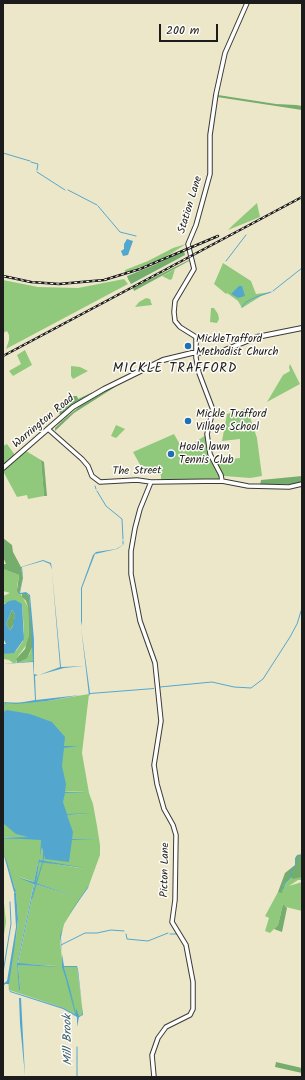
<!DOCTYPE html>
<style>
body{margin:0}
#map{position:relative;width:305px;height:1080px;overflow:hidden;background:#ede7ca;font-family:Kalam,sans-serif}
canvas{display:block}
.frame{position:absolute;inset:0;border:4px solid #1c1c1c;pointer-events:none}
.scale{position:absolute;left:159px;top:24px;width:59px;height:18px;box-sizing:border-box;border:2px solid #1c1c1c;border-top:0;padding-left:5px;font-size:12px;line-height:14px;white-space:nowrap;color:#1c1c1c;-webkit-text-stroke:3px #fdfcf7;paint-order:stroke}
</style>
<div id="map">
<canvas width="305" height="1080"></canvas>
<div class="frame"></div>
<div class="scale">200 m</div>
</div>
<script>
const c = document.querySelector('canvas').getContext('2d');
c.lineJoin = 'round';
function fill(path, color) { c.fillStyle = color; c.fill(path, 'evenodd'); }
const shape = rows => new Path2D(rows.map(r => 'M' + r).join(''));
function strokePath(path, color, width, dash) { c.strokeStyle = color; c.lineWidth = width; c.lineCap = dash ? 'butt' : 'round'; c.setLineDash(dash || []); c.stroke(path); }
function drawText(font, color, halo, rows, align = 'center') {
  c.font = font + ' Kalam,sans-serif'; c.lineWidth = 3; c.setLineDash([]); c.textBaseline = 'middle'; c.strokeStyle = halo; c.fillStyle = color; for (const [text, x, y, turn = 0] of rows) {
    c.save(); c.translate(x, y); c.rotate((+turn || 0) * Math.PI / 180); c.textAlign = isNaN(turn) ? turn : align; if (halo) c.strokeText(text, 0, 0); c.fillText(text, 0, 0); c.restore();
  }
}
fill(shape([
 [257,203,260,217,228,230,233,225],
 [186,244,164,258,125,273,125,270,148,261,173,248],
 [223,263,251,281,256,294,272,292,261,296,242,308,238,301,227,293,226,294,214,284],
 [175,269,172,279,170,280,162,276],
 [124,279,128,284,6,349,9,340,9,335,7,331,3,333,3,280,38,287,78,288],
 [146,298,150,299,152,305,135,307,139,302],
 [211,308,214,308,218,314,219,319,217,323,210,322],
 [25,350,32,365,13,376,9,371,21,364,17,355],
 [290,364,300,384,267,402,283,375,290,371,289,367],
 [71,366,80,367,88,371,73,379,71,376],
 [247,408,257,438,262,476,250,478,224,476,215,461,240,458,240,439,222,441,227,414],
 [116,425,125,429,116,438,111,436],
 [174,434,183,450,206,435,209,456,220,475,219,479,161,480,161,475,144,472,133,452],
 [7,444,15,455,3,465,3,446],
 [26,451,41,460,44,496,28,499,27,495,17,497,3,471],
 [3,569,19,575,17,587,28,607,29,635,27,644,16,659,16,663,29,655,33,646,33,661,13,663,9,660,3,659,3,654,16,651,23,641,24,631,22,604,5,603,3,605,3,596,10,593,3,591],
 [89,694,82,753,89,793,93,804,97,826,100,845,100,855,89,885,64,924,60,941,63,967,67,980,64,967,77,967,82,1006,82,1015,79,1017,64,1008,9,990,8,979,16,937,18,919,16,893,14,893,15,888,3,852,3,838,43,839,40,857,44,839,99,840,3,837,3,816,84,814,61,814,29,794,86,791,33,793,16,749,79,746,36,747,8,726,7,710,8,728,3,749,3,703,5,703,6,709,6,703,47,701],
 [39,858,40,860,85,869,39,861,35,883,76,897,35,884,18,964,60,966,18,965,20,990,17,964,34,883,17,876,34,882],
 [291,877,302,877,302,880,298,880,289,886,302,882,302,911,286,907,283,904,278,925,270,933,265,931,269,918,265,916,278,892,282,892,284,884],
 [3,893,6,922,3,941]
]), '#91c97c');
fill(shape([
 [218,95,276,104,296,105,302,106,302,110,217,97],
 [184,251,185,255,131,284,128,279,127,276,152,266],
 [189,260,189,261,134,291,133,288],
 [114,386,115,387,74,413,55,431,55,428,62,421,80,406],
 [93,392,62,415,56,412,62,410,71,401,71,396,77,396,78,399],
 [41,460,44,462,47,496,44,496],
 [302,476,302,482,294,484,260,485,261,480],
 [3,538,12,545,13,552,21,567,23,578,19,594,17,591,19,575,3,569,3,564,6,564,3,557],
 [22,594,27,594,29,596,33,646,27,658,17,663,16,659,25,649,29,635,28,607,26,601,22,597],
 [12,610,15,614,14,624,10,630,6,624],
 [302,854,302,877,293,879,291,877,284,884,282,893,278,892,285,873,295,865,295,859,297,855],
 [283,904,287,908,282,932,274,929,278,925],
 [276,1062,302,1068,302,1073,275,1067]
]), '#74ad6c');
fill(shape([
 [127,239,133,241,128,255,123,256,121,251,124,249,124,244],
 [239,286,242,286,245,296,238,298,231,294],
 [126,543,117,549,95,554,82,588,82,621,81,626,81,588,93,555,96,552,116,549],
 [43,560,51,563,52,570,50,564,43,561,22,567,23,578,20,593,26,592,30,595,32,617,34,640,34,674,38,675,35,676,36,700,80,695,47,701,16,704,6,703,6,709,5,703,3,702,18,703,35,700,33,662,3,664,33,661,29,596,27,594,19,594,23,578,21,567],
 [52,572,61,667,84,666,64,668,39,675,60,667],
 [15,600,22,604,24,639,14,653,3,654,3,644,6,644,3,638,3,605,9,601],
 [12,610,15,614,13,626,10,630,6,624],
 [81,627,90,693,154,688,154,689,90,694,89,696],
 [7,710,30,714,52,722,65,737,64,746,79,746,64,748,62,766,66,784,65,792,86,792,65,793,63,802,67,814,93,813,67,815,73,832,72,839,99,840,72,840,69,862,45,859,42,847,40,857,41,840,3,838,28,837,16,834,4,824,3,712],
 [3,852,7,862,16,892,14,892],
 [39,858,40,860,85,868,39,862,36,883,76,897,35,884,18,963,60,967,18,965,20,990,19,990,17,964,34,884,17,877,34,882],
 [93,874,88,888,70,913,63,926,61,937,62,953,60,936,64,924,71,911,89,885],
 [14,893,16,893,18,919,16,937,9,984,5,984,3,987,3,984,7,981,16,927],
 [62,954,64,966,77,966,78,969,82,1005,77,967,64,967,75,1007,62,967],
 [8,987,10,991,64,1008,76,1015,76,1008,79,1016,82,1015,82,1006,83,1015,79,1017,77,1027,77,1047,77,1017,63,1009,10,992],
 [19,998,21,998,25,1076,20,1024]
]), '#53a7cf');
strokePath(shape([
 [3,153,30,161],
 [31,162,38,164,37,170],
 [37,172,65,190],
 [68,190,97,205],
 [98,206,120,232,136,236],
 [226,261,246,235],
 [273,291,302,268],
 [242,307,246,302,256,297,271,292],
 [95,486,96,489],
 [97,491,106,506,122,519,123,539],
 [123,541,123,544],
 [160,687,212,682,234,687,251,688,263,679,290,637,297,624,302,608],
 [3,838,26,838],
 [283,889,285,883,292,876,291,870,296,865,296,857,302,855],
 [32,898,43,861,44,851],
 [126,934,127,939,148,941,168,933],
 [170,934,177,934],
 [61,945,85,933,97,933,111,930,124,931],
 [3,973,11,924,10,902],
 [67,982,76,1015],
 [77,1047,77,1077]
]), '#53a7cf', 1);
const secondary = shape([
 [48,429,82,459,88,466,92,476,100,482,137,480,151,482,222,481,248,486,289,487,302,484],
 [222,481,221,475,210,454,207,434,213,410,199,373,196,358,196,337,180,327,175,321,174,312,175,301,194,269,188,244,196,225,210,174,210,135,216,94,225,53,247,3],
 [151,482,140,509,135,528,131,551,131,574,140,621,155,663,161,721,154,765,157,784,164,809,173,825,176,835,175,900,172,922,186,945,193,982,193,1009,190,1015,166,1027,158,1038,152,1055,154,1077]
]);
const primary = shape([
 [3,468,73,407,104,389,163,360,192,353,220,352,257,337,302,328]
]);
strokePath(secondary, '#3b3a36', 5.5);
strokePath(primary, '#3b3a36', 6);
strokePath(secondary, '#fff', 3.5);
strokePath(primary, '#fff', 4);
const rail = shape([
 [3,276,31,282,59,284,104,280,140,269,218,236],
 [3,356,302,197]
]);
strokePath(rail, '#1c1c1c', 2.5);
strokePath(rail, '#fdfcf7', 1, [3]);
for (const [x, y, r, color] of [
 [188,346,4,"#1f6fb2"],
 [188,421,4,"#1f6fb2"],
 [171,454,4,"#1f6fb2"]
]) { const dot = new Path2D(); dot.arc(x, y, r, 0, 2 * Math.PI); c.fillStyle = color; c.fill(dot); strokePath(dot, '#fdfcf7', 1.5); }
drawText('11px', '#1c1c1c', '#fdfcf7', [
 ["Station Lane",191,205,-73],
 ["Warrington Road",44,422,-40],
 ["The Street",137,472,-1],
 ["Picton Lane",166,870,-89]
]);
drawText('11px', '#1c1c1c', '#fdfcf7', [
 ["MickleTrafford",196,340],
 ["Methodist Church",196,353],
 ["Mickle Trafford",196,415],
 ["Village School",196,428],
 ["Hoole lawn",179,448],
 ["Tennis Club",179,461]
], 'left');
drawText('italic 12px', '#355b6d', '#fdfcf7', [
 ["Mill Brook",69,1040,-91]
]);
c.letterSpacing = '1px';
drawText('13px', '#1c1c1c', '#fdfcf7', [
 ["MICKLE TRAFFORD",175,370]
]);
c.letterSpacing = '0px';
</script>
